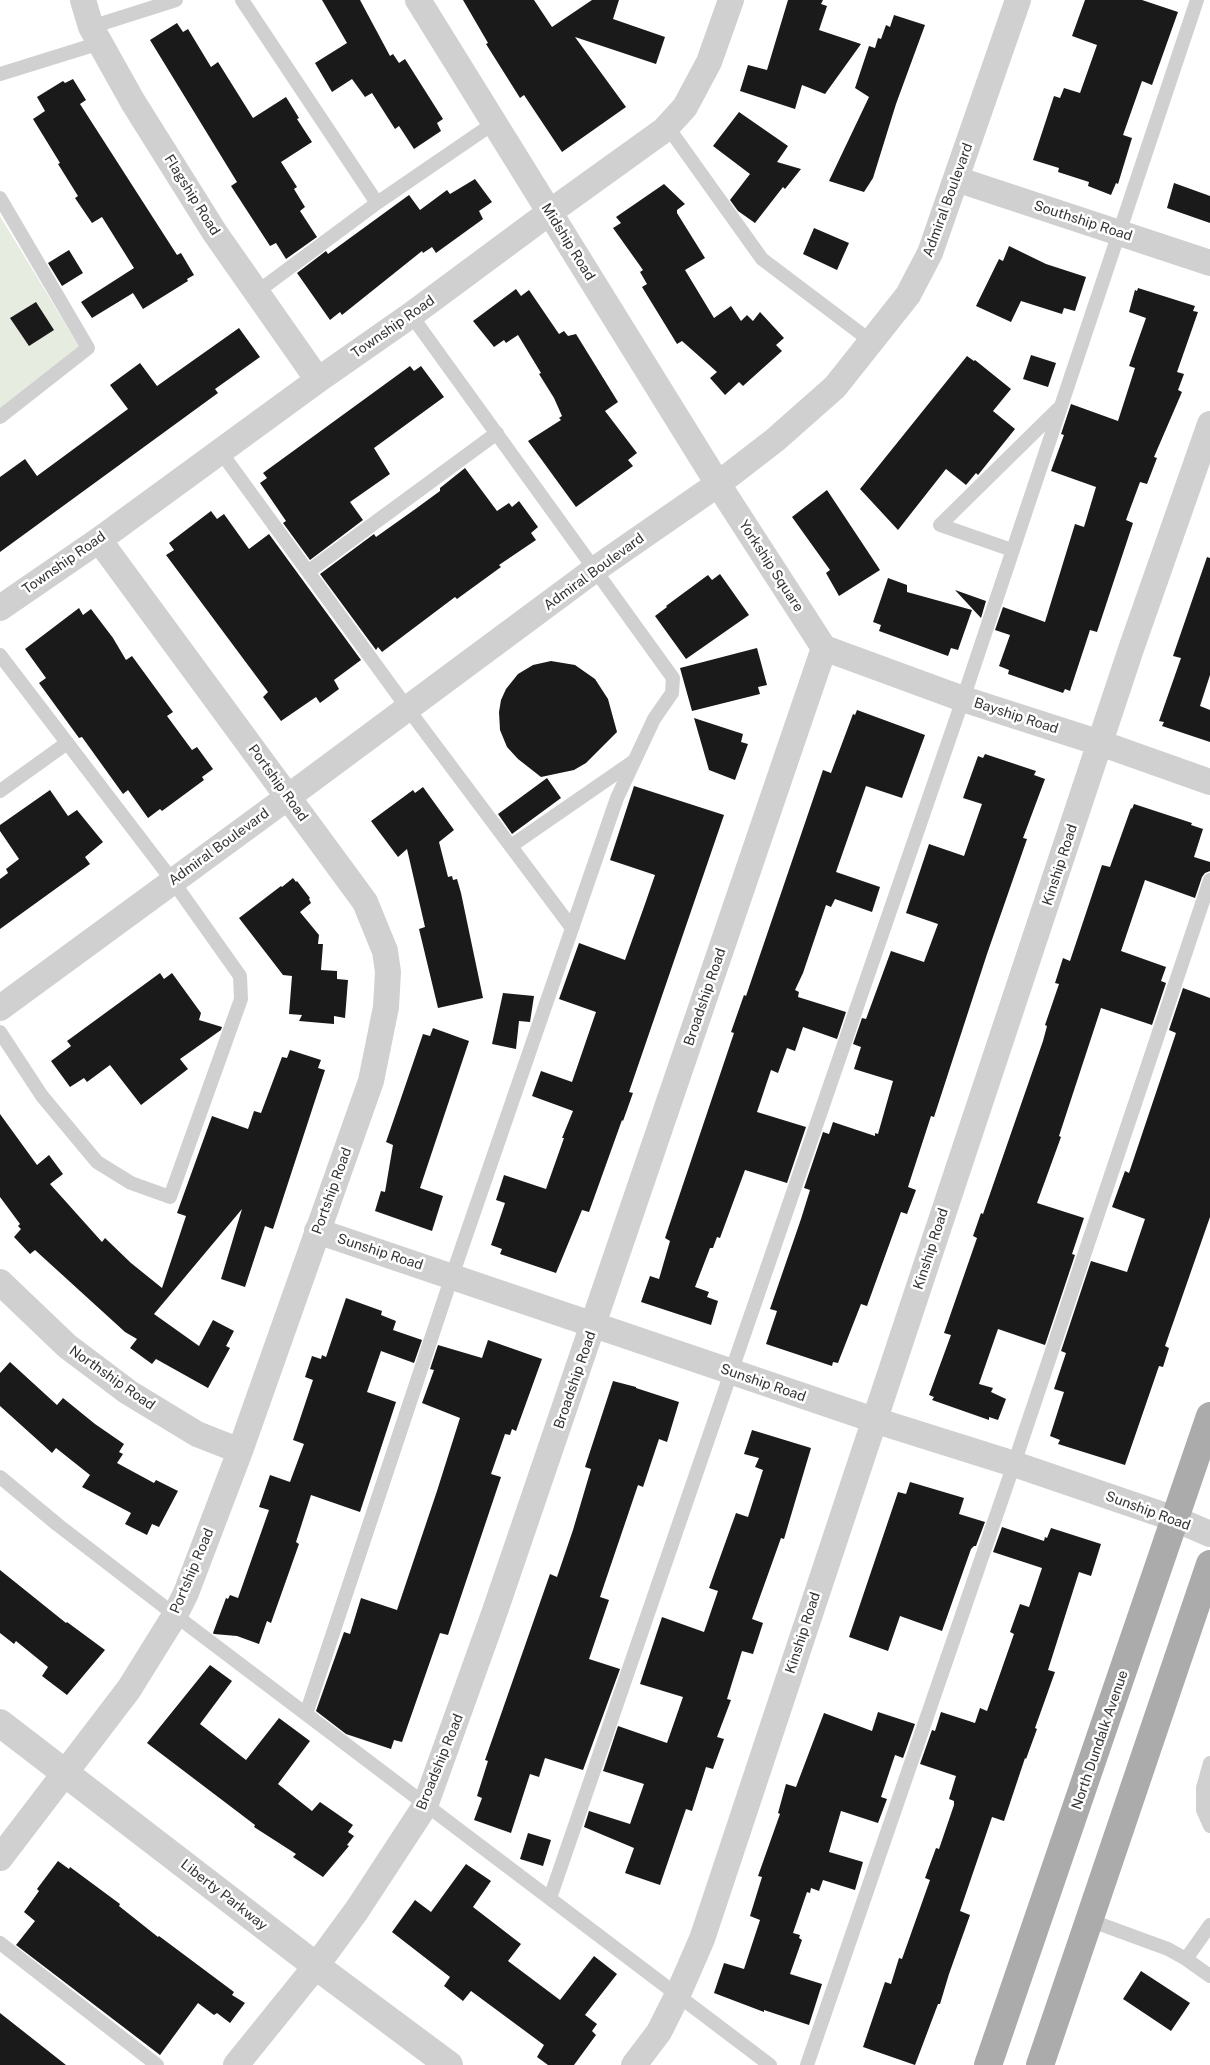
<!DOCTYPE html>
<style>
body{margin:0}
canvas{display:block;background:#fff}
</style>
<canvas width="1210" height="2065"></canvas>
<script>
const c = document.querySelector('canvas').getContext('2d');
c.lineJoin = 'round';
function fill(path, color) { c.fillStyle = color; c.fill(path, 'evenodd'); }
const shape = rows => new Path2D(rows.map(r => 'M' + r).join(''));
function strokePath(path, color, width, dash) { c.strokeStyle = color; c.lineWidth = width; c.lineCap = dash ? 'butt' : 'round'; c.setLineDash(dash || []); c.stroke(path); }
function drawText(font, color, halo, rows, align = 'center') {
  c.font = font + ' "Public Sans",sans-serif'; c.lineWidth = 5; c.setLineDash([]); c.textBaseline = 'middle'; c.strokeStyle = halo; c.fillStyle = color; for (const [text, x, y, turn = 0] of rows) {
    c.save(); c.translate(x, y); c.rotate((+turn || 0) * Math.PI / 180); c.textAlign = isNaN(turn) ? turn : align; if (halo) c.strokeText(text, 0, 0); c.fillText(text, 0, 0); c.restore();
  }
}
fill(shape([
 [0,216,80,348,0,411]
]), '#e6ecdf');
fill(shape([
 [322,0,360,0,390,56,393,54,399,63,405,59,443,119,437,123,441,131,414,149,399,126,395,129,372,93,365,97,352,79,332,92,315,63,347,43],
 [463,0,534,0,552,27,592,0,619,0,613,19,665,37,656,64,575,37,626,107,562,152,524,95,520,98,486,44,488,43],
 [788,0,823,0,821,4,827,6,819,30,861,44,825,94,802,85,795,109,740,91,748,65,767,70],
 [1085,0,1142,0,1178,12,1152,85,1142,81,1123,135,1132,138,1118,184,1116,183,1111,195,1088,186,1089,182,1058,172,1059,168,1033,160,1054,96,1060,98,1064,88,1080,93,1097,45,1072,36],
 [894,15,925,25,896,104,873,178,864,192,829,181,869,97,855,88,869,46,875,48,878,38,881,39,886,25,890,27],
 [177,23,183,32,188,29,211,67,218,62,253,118,286,97,299,118,297,119,312,142,281,162,297,187,294,189,305,207,300,211,317,237,286,259,276,243,270,246,231,186,237,182,150,40],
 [73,79,86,100,80,104,177,255,181,253,194,275,187,279,188,281,143,309,133,293,92,318,81,302,134,268,102,217,92,223,75,198,78,196,58,164,60,163,33,119,45,111,37,97,63,81,65,83],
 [739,112,788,146,777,162,801,169,785,189,783,187,755,223,738,211,730,200,750,174,713,146],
 [475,179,492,202,479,211,483,219,436,253,432,247,423,253,422,251,342,315,340,312,330,320,297,273,326,251,328,254,409,195,420,210,447,190,450,194],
 [1174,183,1210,196,1210,223,1167,208],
 [664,184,685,204,677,210,677,213,705,258,685,270,714,318,731,306,741,321,747,315,753,321,760,312,784,338,776,345,782,351,743,386,739,382,725,395,710,378,717,372,682,341,677,344,642,287,647,284,640,272,643,270,613,228,621,223,616,217],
 [814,228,849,243,837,270,803,254],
 [1009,246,1046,264,1086,277,1075,311,1064,308,1062,314,1021,301,1011,322,976,306,999,259,1003,261],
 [69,250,83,273,62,286,48,263],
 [1138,288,1195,306,1193,311,1198,312,1177,372,1184,374,1178,390,1182,392,1154,457,1157,458,1147,484,1140,482,1126,520,1133,523,1097,632,1090,630,1070,691,1065,689,1063,693,1008,674,1009,670,999,666,1010,635,995,630,1003,607,1045,622,1075,524,1084,527,1096,487,1051,471,1064,435,1061,434,1071,404,1118,421,1135,368,1129,366,1146,318,1129,312,1135,290,1137,291],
 [516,289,521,296,529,290,559,334,564,331,568,336,576,334,618,402,605,411,637,453,628,460,633,466,576,507,528,441,561,420,559,418,562,416,554,398,539,374,541,373,518,335,506,343,504,340,494,347,473,321],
 [36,302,54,330,29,346,10,318],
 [239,328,260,357,215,389,218,393,0,552,0,477,25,459,37,476,128,409,110,385,140,363,157,386],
 [1031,355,1056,363,1048,387,1023,379],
 [967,356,974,361,975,360,1011,389,993,411,1015,429,978,475,976,473,966,485,946,469,898,530,860,489],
 [410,366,414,371,421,366,444,397,374,448,390,474,350,502,363,520,310,560,283,523,286,521,260,483,267,478,263,473],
 [465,468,497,511,509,503,512,507,519,501,538,527,531,533,536,540,499,565,501,567,457,599,455,597,382,652,378,647,376,650,320,574,374,534,376,537,414,510,440,491,440,488],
 [827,490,880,570,839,596,826,573,830,570,792,517],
 [211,511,217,519,224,514,249,549,269,534,361,660,334,680,339,689,320,703,316,697,281,721,263,697,268,692,166,555,174,550,169,543],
 [1207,557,1210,558,1210,675,1200,706,1210,710,1210,742,1162,726,1164,722,1159,721,1181,658,1173,656],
 [720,574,749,615,686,659,655,616,667,607,666,606,708,575,712,580],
 [888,578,907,585,907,592,972,610,958,650,951,648,948,656,879,631,881,625,873,622],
 [955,590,986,601,981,618],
 [79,608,83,615,91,609,113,638,126,660,132,656,173,712,167,716,192,750,197,747,213,769,202,777,204,780,162,811,160,809,148,818,128,790,123,794,82,737,79,738,39,683,46,678,25,649],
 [757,648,767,685,758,687,760,694,692,711,680,668],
 [551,661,575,665,595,679,608,699,617,732,586,763,574,770,541,777,518,759,507,747,500,730,499,712,501,700,506,689,518,674,533,665],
 [857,710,925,735,902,798,866,786,836,872,880,887,872,912,835,899,831,907,826,905,803,973,795,990,799,992,798,997,846,1012,837,1039,803,1027,795,1051,787,1048,778,1073,771,1070,757,1112,806,1127,787,1183,745,1170,720,1238,717,1237,713,1248,710,1248,695,1287,709,1292,707,1297,718,1301,711,1325,641,1302,650,1276,659,1279,670,1241,665,1238,734,1033,731,1032,744,995,746,996,823,770,831,773,853,714,855,715],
 [694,718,743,734,741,742,748,744,735,780,709,770],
 [985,754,1036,771,1034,775,1045,779,1023,838,1027,839,987,954,934,1117,931,1116,908,1187,916,1190,907,1214,901,1212,867,1306,861,1304,838,1363,833,1362,832,1366,766,1344,777,1311,770,1309,801,1219,810,1190,804,1188,823,1132,829,1134,833,1122,875,1136,875,1133,878,1134,893,1081,854,1069,861,1047,853,1044,862,1018,866,1019,891,951,924,962,938,924,906,913,929,844,964,856,982,804,963,798,978,756,983,758],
 [547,778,561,798,512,834,498,814],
 [634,786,724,815,629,1092,633,1093,623,1121,622,1120,589,1212,582,1210,556,1273,500,1254,502,1249,491,1245,505,1203,496,1200,504,1175,546,1189,564,1138,562,1138,573,1111,532,1096,541,1071,572,1082,596,1012,559,999,579,943,625,960,645,904,655,875,610,860],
 [423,787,454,830,439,842,448,877,452,876,453,880,457,879,461,893,483,998,438,1008,419,929,425,927,407,849,398,857,371,821,413,790,415,793],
 [50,790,68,816,77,810,103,842,85,857,90,864,0,929,0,879,8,873,6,869,19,859,0,831,0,825],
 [1134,804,1192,823,1191,825,1203,829,1194,857,1210,862,1210,871,1205,873,1202,877,1195,898,1145,880,1121,951,1166,967,1161,981,1166,983,1152,1025,1101,1008,1059,1136,1061,1137,1037,1203,1084,1218,1072,1254,1075,1255,1045,1345,998,1329,979,1384,993,1388,991,1392,1006,1399,998,1420,989,1417,989,1420,932,1400,934,1397,929,1395,951,1335,944,1333,977,1238,973,1236,981,1213,983,1214,1043,1041,1047,1026,1045,1025,1059,984,1055,983,1063,958,1070,961,1102,865,1110,867,1131,808,1132,809],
 [293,878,296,882,297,881,310,898,309,899,311,903,300,912,319,935,318,944,323,944,321,970,337,971,337,979,348,980,345,1018,334,1016,334,1024,299,1021,302,1015,289,1014,292,976,283,975,239,918,281,886,282,887],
 [160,973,164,979,172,973,201,1013,199,1020,222,1027,221,1030,180,1059,188,1069,141,1105,110,1065,87,1082,84,1078,70,1087,51,1061,71,1046,67,1041],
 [1183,988,1210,998,1210,1217,1165,1346,1169,1348,1163,1367,1159,1366,1125,1465,1058,1444,1060,1440,1050,1436,1064,1392,1054,1389,1066,1353,1061,1351,1091,1261,1127,1272,1145,1219,1112,1207,1125,1171,1129,1173,1176,1033,1169,1030],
 [503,993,534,996,530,1022,519,1021,516,1049,492,1044],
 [433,1028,469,1041,420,1188,443,1196,432,1231,375,1211,381,1191,385,1192,393,1145,386,1142,423,1034,430,1036],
 [290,1050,321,1060,318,1068,325,1070,273,1229,265,1226,245,1287,221,1279,242,1209,154,1314,199,1346,213,1320,234,1331,226,1346,230,1348,208,1388,156,1359,152,1364,130,1348,137,1339,125,1332,35,1250,30,1254,14,1237,21,1229,18,1226,20,1224,0,1197,0,1114,37,1165,49,1155,63,1174,50,1184,102,1242,105,1238,131,1263,162,1288,186,1216,177,1213,212,1116,248,1129,254,1111,261,1113,282,1057,287,1058],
 [346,1298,382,1311,381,1315,396,1321,393,1330,422,1340,414,1363,381,1351,367,1392,396,1402,360,1512,311,1495,296,1542,299,1544,271,1623,267,1621,259,1644,237,1636,214,1634,213,1633,226,1598,228,1599,230,1595,238,1598,269,1510,259,1507,270,1475,290,1482,304,1444,293,1440,313,1380,305,1377,312,1356,321,1359,322,1355,326,1357],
 [488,1340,542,1359,516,1431,512,1429,510,1435,505,1434,491,1474,501,1477,448,1635,440,1633,402,1742,394,1740,391,1749,346,1734,316,1711,344,1632,350,1634,361,1598,397,1610,437,1491,460,1418,422,1403,434,1370,430,1369,438,1345,482,1358],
 [10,1362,57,1405,63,1398,95,1424,124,1444,119,1452,123,1454,117,1463,154,1483,156,1480,178,1491,159,1527,152,1524,147,1535,125,1524,131,1513,82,1487,90,1475,56,1448,52,1453,0,1406,0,1373],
 [613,1381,636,1387,636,1388,679,1402,667,1442,659,1439,643,1487,638,1485,600,1597,609,1600,589,1659,620,1669,583,1770,545,1758,539,1777,530,1774,511,1833,474,1820,482,1798,477,1796,488,1761,485,1760,550,1574,557,1577,573,1530,591,1469,585,1467],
 [752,1430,811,1448,784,1539,781,1538,752,1619,763,1623,753,1654,742,1651,727,1699,731,1700,717,1737,724,1739,713,1769,706,1767,692,1811,686,1809,660,1885,625,1873,634,1848,584,1827,589,1811,630,1824,644,1784,603,1771,618,1726,667,1743,683,1697,640,1684,662,1617,704,1632,718,1591,709,1588,736,1513,748,1517,763,1470,755,1467,759,1458,744,1454],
 [910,1482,964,1498,959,1514,985,1522,976,1546,974,1546,971,1549,942,1631,900,1616,888,1651,849,1637,898,1492,906,1494],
 [1002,1527,1044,1541,1045,1537,1047,1538,1051,1528,1101,1544,1091,1576,1079,1572,1048,1670,1055,1672,1035,1728,1037,1729,1026,1759,1025,1758,1004,1821,992,1817,960,1911,970,1915,949,1974,940,2004,938,2004,915,2065,863,2047,885,1982,891,1984,899,1958,902,1959,930,1880,925,1878,936,1848,939,1849,954,1805,954,1801,949,1799,956,1776,920,1764,932,1730,935,1731,941,1712,975,1723,980,1708,987,1711,1014,1634,1010,1632,1020,1604,1029,1607,1042,1568,993,1552],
 [0,1570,66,1623,67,1622,105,1650,67,1695,42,1676,48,1667,16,1641,14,1644,0,1633],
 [210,1665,232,1681,200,1724,246,1760,279,1718,310,1741,278,1784,312,1811,320,1802,353,1825,348,1832,354,1836,347,1845,349,1846,323,1877,293,1857,296,1854,254,1827,255,1825,147,1743],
 [878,1712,915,1724,903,1758,895,1755,881,1797,887,1799,878,1823,841,1811,829,1852,863,1862,855,1890,823,1880,819,1891,811,1888,810,1893,807,1892,793,1933,800,1935,799,1938,802,1940,790,1974,822,1984,809,2025,764,2010,764,2012,714,1993,724,1963,744,1969,760,1920,750,1916,762,1877,758,1876,780,1814,778,1813,786,1784,796,1787,824,1713,872,1731],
 [528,1833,551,1840,543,1866,520,1859],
 [58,1861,69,1869,70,1867,120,1904,119,1906,158,1937,159,1936,234,1992,232,1995,245,2003,230,2023,217,2013,214,2015,198,2003,160,2055,16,1945,35,1921,24,1912,39,1891,37,1889],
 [466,1864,491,1881,473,1907,521,1944,508,1961,560,2000,594,1956,617,1974,585,2015,597,2024,592,2031,596,2035,574,2065,548,2065,537,2057,544,2045,471,1991,463,2001,444,1986,450,1977,392,1932,415,1900,431,1912],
 [1141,1971,1190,2003,1171,2031,1123,1999],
 [0,2013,66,2065,0,2065]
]), '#1a1a1a');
strokePath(shape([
 [242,0,377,203],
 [91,27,176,0],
 [0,74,100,43],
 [667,126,762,259,872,342],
 [0,198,88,348,0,417],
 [257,292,377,203,494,123],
 [220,451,408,709,572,928],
 [1012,550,940,525,1058,409],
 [309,571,497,433],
 [0,655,172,880,240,976,241,999,170,1197,131,1183,97,1162,42,1096,0,1032],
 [0,791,67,743],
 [511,846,634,761],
 [0,1477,58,1525,175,1615,770,2065],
 [306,1714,452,1276,617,798,654,719,672,693,673,678,411,315],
 [1210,1763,1203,1788,1203,1810,1210,1826],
 [550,1898,963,699,1197,0],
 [1089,1920,1168,1949,1186,1959,1210,1976],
 [0,1943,157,2065],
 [1186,1959,1210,1925],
 [807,2065,1014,1464,1210,880]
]), '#d0d0d0', 14);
strokePath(shape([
 [83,0,91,27,133,102,215,233,318,380],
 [418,0,718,484,824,648],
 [956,179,1210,263],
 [0,608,99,540,318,380,411,315,550,212,664,130,685,107,709,62,731,0],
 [824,648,963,699,1100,743,1210,782],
 [0,1008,288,797,594,570,718,484,775,440,835,387,908,295,930,253,1018,0],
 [317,1231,874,1420,1014,1464,1175,1519,1210,1534],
 [0,1282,67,1346,128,1392,197,1434,240,1451],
 [0,1858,129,1689,175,1615,186,1593,240,1451,371,1081,386,1007,388,972,385,951,365,902,99,540],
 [236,2065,316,1966,357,1910,425,1806,495,1611,824,648],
 [634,2065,659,2032,678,1994,702,1939,1131,649,1210,424]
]), '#d0d0d0', 26);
strokePath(shape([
 [0,1723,316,1966,449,2065]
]), '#d0d0d0', 28);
strokePath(shape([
 [988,2065,1210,1416],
 [1040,2065,1210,1564]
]), '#ababab', 28);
drawText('14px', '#333', '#fff', [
 ["Flagship Road",192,195,58],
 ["Admiral Boulevard",948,200,-70],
 ["Southship Road",1083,221,18],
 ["Midship Road",568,242,58],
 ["Township Road",393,327,-35],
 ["Township Road",64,563,-35],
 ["Yorkship Square",771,566,57],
 ["Admiral Boulevard",594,572,-36],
 ["Bayship Road",1016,716,18],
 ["Portship Road",278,783,54],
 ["Admiral Boulevard",219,847,-36],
 ["Kinship Road",1060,865,-72],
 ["Broadship Road",705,997,-71],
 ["Portship Road",332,1191,-70],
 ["Kinship Road",931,1249,-72],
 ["Sunship Road",380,1252,18],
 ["Northship Road",112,1378,35],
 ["Broadship Road",575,1380,-71],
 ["Sunship Road",763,1383,19],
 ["Sunship Road",1148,1511,20],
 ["Portship Road",192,1571,-67],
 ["Kinship Road",803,1633,-72],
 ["North Dundalk Avenue",1100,1740,-71],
 ["Broadship Road",440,1762,-68],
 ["Liberty Parkway",224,1895,38]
]);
</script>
